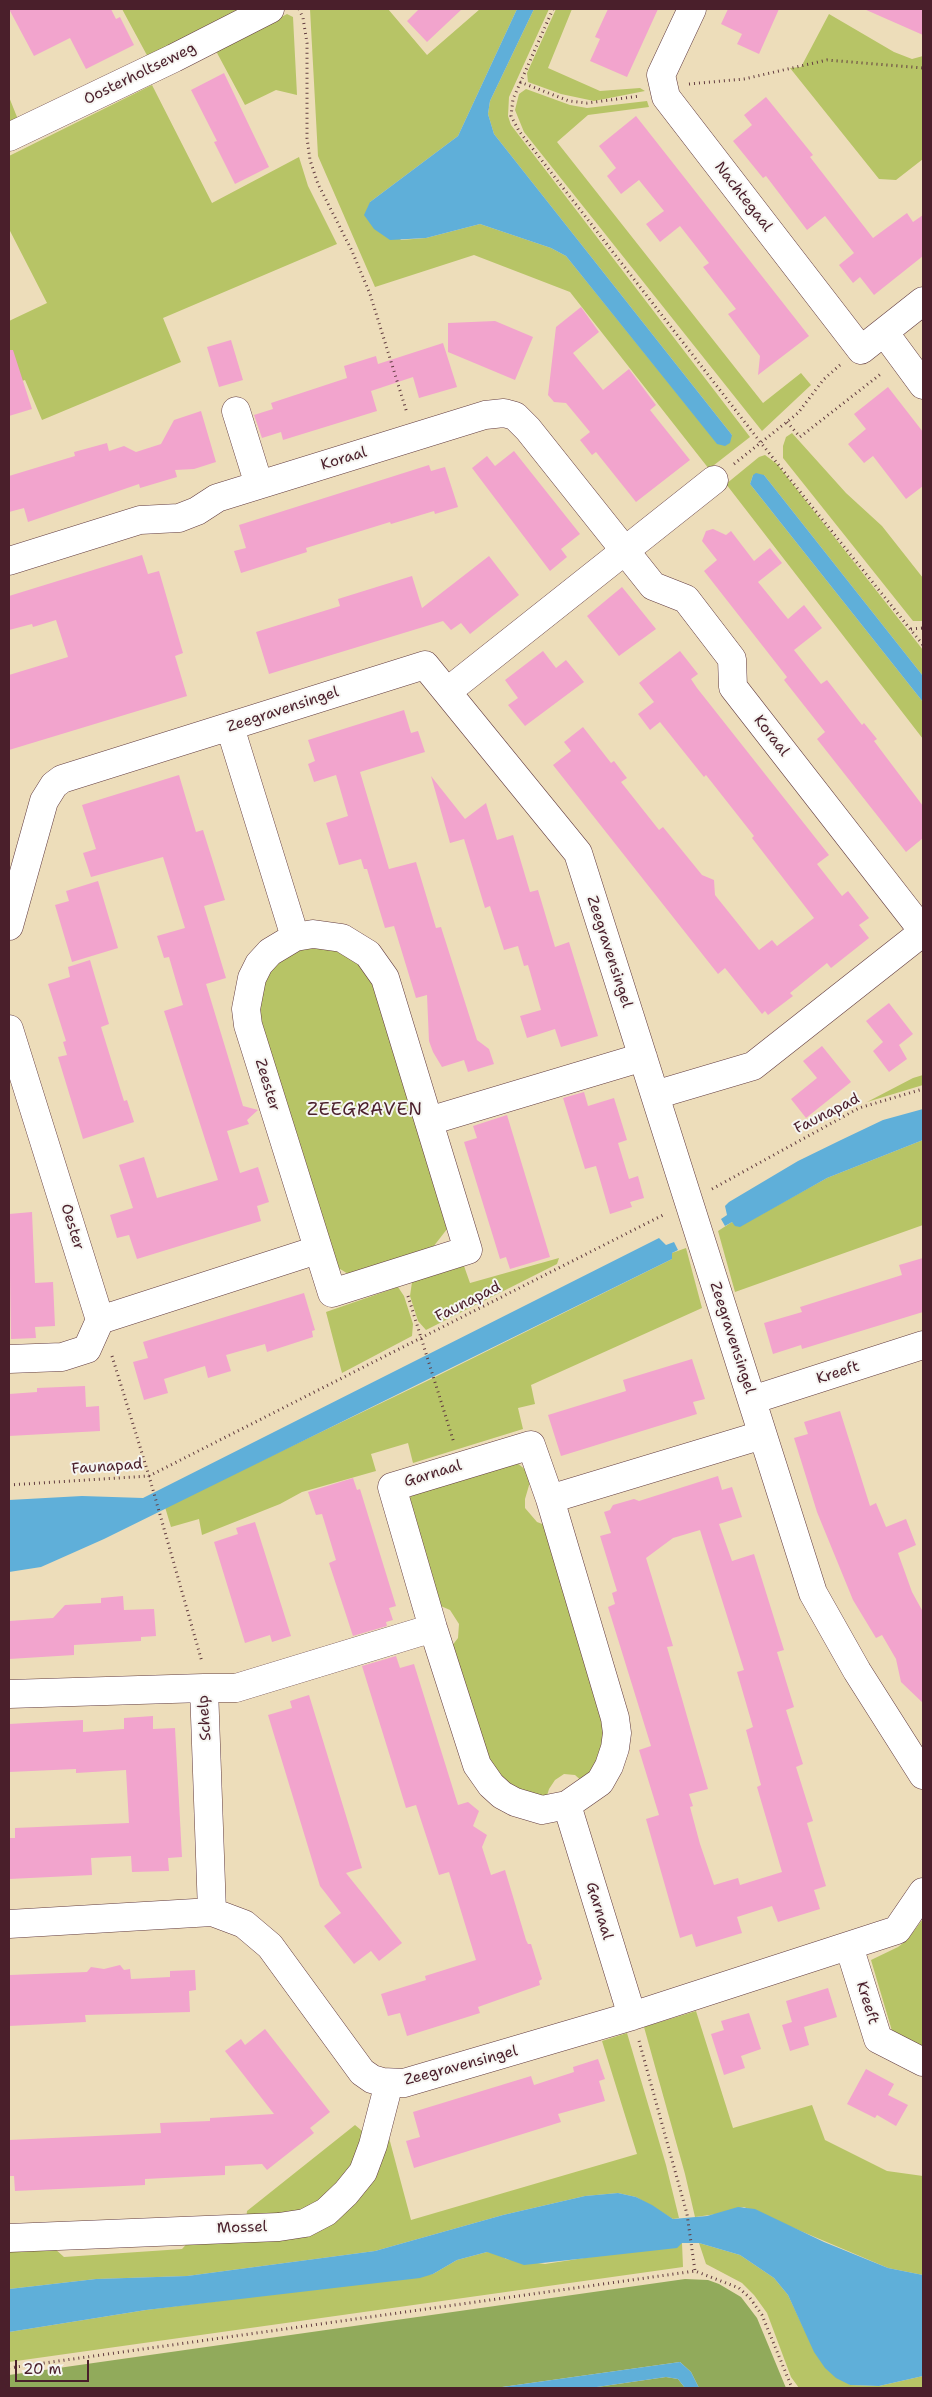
<!DOCTYPE html>
<style>
body{margin:0}
#map{position:relative;width:932px;height:2397px;overflow:hidden;background:#edddba;font-family:"Shantell Sans",sans-serif}
canvas{display:block}
.frame{position:absolute;inset:0;border:10px solid #4a1f2b;pointer-events:none}
.scale{position:absolute;left:15px;top:2360px;width:74px;height:22px;box-sizing:border-box;border:2px solid #4a1f2b;border-top:0;padding-left:6px;font-size:15px;line-height:18px;white-space:nowrap;color:#4a1f2b;-webkit-text-stroke:4px #f6f6f2;paint-order:stroke}
</style>
<div id="map">
<canvas width="932" height="2397"></canvas>
<div class="frame"></div>
<div class="scale">20 m</div>
</div>
<script>
const c = document.querySelector('canvas').getContext('2d');
c.lineJoin = 'round';
function fill(path, color) { c.fillStyle = color; c.fill(path, 'evenodd'); }
const shape = rows => new Path2D(rows.map(r => 'M' + r).join(''));
function strokePath(path, color, width, dash) { c.strokeStyle = color; c.lineWidth = width; c.lineCap = dash ? 'butt' : 'round'; c.setLineDash(dash || []); c.stroke(path); }
function drawText(font, color, halo, rows, align = 'center') {
  c.font = font + ' "Shantell Sans",sans-serif'; c.lineWidth = 4; c.setLineDash([]); c.textBaseline = 'middle'; c.strokeStyle = halo; c.fillStyle = color; for (const [text, x, y, turn = 0] of rows) {
    c.save(); c.translate(x, y); c.rotate((+turn || 0) * Math.PI / 180); c.textAlign = isNaN(turn) ? turn : align; if (halo) c.strokeText(text, 0, 0); c.fillText(text, 0, 0); c.restore();
  }
}
fill(shape([
 [122,9,247,9,149,59],
 [310,9,388,9,427,55,480,9,517,9,458,136,370,202,401,240,426,238,480,224,551,248,566,256,717,443,732,435,494,134,488,114,490,101,534,9,549,9,509,97,508,116,511,125,750,437,709,469,570,292,474,255,375,287,318,156],
 [556,9,572,9,548,68,600,91,640,88,645,91,594,101,561,94,528,82,527,73],
 [287,14,293,17,297,95,276,90,245,105,216,51],
 [829,14,894,52,912,59,923,56,923,159,896,180,879,179,790,68,801,67],
 [152,85,212,203,299,157,308,186,337,244,163,318,181,362,42,420,25,380,9,385,9,321,47,303,9,229,9,156],
 [526,89,570,105,587,108,647,101,649,107,588,115,557,142,763,403,801,373,811,385,762,431,524,132,515,110,519,94],
 [9,97,19,122,9,127],
 [792,433,846,493,882,526,923,578,923,621,913,621,783,458,783,446,786,437],
 [765,455,777,464,923,650,923,676,764,475,753,475,750,484,923,702,923,739,726,484,759,457],
 [305,942,326,943,369,968,451,1224,426,1256,355,1278,330,1263,255,1017,269,966],
 [923,1075,923,1085,867,1102,913,1078],
 [923,1140,923,1225,735,1292,718,1231,732,1222,740,1226,827,1178],
 [686,1248,702,1308,531,1385,535,1404,518,1408,523,1429,413,1463,408,1443,371,1454,376,1471,302,1492,280,1504,202,1535,199,1519,171,1527,165,1507,425,1382,672,1259,672,1253],
 [559,1258,557,1264,426,1330,418,1321,410,1296,412,1282,464,1266,470,1283],
 [398,1287,404,1296,413,1324,412,1336,342,1373,326,1312],
 [516,1462,527,1471,530,1482,525,1499,525,1508,537,1522,545,1525,607,1741,584,1783,575,1775,564,1774,555,1780,549,1789,546,1799,541,1802,495,1776,451,1647,458,1638,459,1624,450,1610,436,1604,409,1499,415,1491],
 [923,1919,923,2053,895,2041,871,1960,898,1947,907,1940],
 [696,2011,733,2128,812,2105,825,2140,887,2171,923,2176,923,2275,888,2268,744,2207,717,2214,695,2217,685,2174,644,2027],
 [627,2033,666,2165,679,2218,673,2219,636,2197,618,2193,585,2196,503,2215,375,2251,187,2276,96,2279,9,2289,9,2250,54,2248,64,2257,182,2249,192,2238,288,2237,388,2134,411,2220,637,2154,602,2041],
 [355,2125,367,2135,358,2166,306,2212,246,2221,247,2211],
 [682,2243,683,2267,9,2362,9,2332,146,2310,433,2274,457,2260,487,2252,498,2253,506,2259,545,2264],
 [699,2243,740,2255,774,2278,788,2295,804,2329,850,2385,879,2386,923,2376,923,2388,799,2388,791,2377,767,2313,754,2295,742,2283,706,2264]
]), '#b7c466');
fill(shape([
 [685,2279,708,2280,719,2284,741,2297,757,2318,786,2388,699,2388,691,2372,680,2362,495,2388,9,2388,9,2375],
 [666,2377,678,2379,685,2388,590,2388]
]), '#91aa5b');
fill(shape([
 [517,9,534,9,490,101,488,114,494,134,732,435,730,443,725,446,717,444,566,256,551,248,480,224,426,238,390,240,374,229,364,215,370,202,458,136],
 [756,473,764,475,923,676,923,702,750,484,753,475],
 [923,1109,923,1140,827,1178,740,1227,735,1226,732,1222,725,1226,721,1219,727,1215,725,1206,729,1202,798,1161,841,1140,883,1120],
 [659,1238,666,1245,674,1242,678,1250,672,1253,672,1259,104,1539,41,1567,9,1572,9,1500,82,1496,143,1498],
 [618,2193,636,2197,652,2205,673,2219,707,2216,738,2207,755,2209,824,2242,888,2268,923,2275,923,2376,879,2386,850,2385,836,2378,825,2368,814,2352,788,2295,774,2278,740,2255,699,2243,682,2243,677,2248,524,2265,487,2252,457,2260,433,2274,420,2278,146,2310,9,2332,9,2289,96,2279,187,2276,375,2251,503,2215,585,2196],
 [680,2362,691,2372,699,2388,685,2388,678,2379,666,2377,590,2388,495,2388]
]), '#5fafd9');
fill(shape([
 [9,9,111,9,116,19,120,17,134,45,86,69,70,38,34,56],
 [419,9,462,9,427,42,407,21],
 [608,9,658,9,627,77,590,61,600,39,595,37],
 [728,9,779,9,759,54,737,44,742,34,721,24],
 [864,9,923,9,923,35],
 [224,73,269,167,235,184,214,142,217,141,191,90],
 [766,97,813,155,810,157,873,238,907,213,913,222,923,215,923,256,874,295,860,277,853,283,839,265,854,253,825,216,807,230,766,176,763,178,733,141,752,125,744,115],
 [636,116,809,336,758,375,760,356,728,314,736,309,703,267,709,263,680,226,660,242,646,224,664,211,639,180,621,194,607,176,616,168,599,146],
 [581,307,599,332,573,353,603,390,629,369,656,405,650,410,690,460,636,502,596,452,592,455,580,440,590,432,566,403,554,402,548,395,556,327],
 [495,321,533,337,515,380,448,352,448,323],
 [231,340,243,380,219,387,207,347],
 [443,343,457,387,419,398,413,377,371,391,377,411,283,440,281,432,262,438,254,415,273,409,271,403,347,378,344,366,376,356,378,364],
 [9,350,13,350,32,409,9,416],
 [888,387,923,432,923,486,906,499,873,456,864,463,848,444,866,429,854,414],
 [201,411,216,462,194,469,175,470,177,477,140,488,139,484,28,522,24,508,9,512,9,476,75,456,74,452,107,443,109,451,124,446,136,452,161,444,174,420],
 [514,451,580,534,561,549,567,557,550,571,472,468,487,456,495,466],
 [429,465,431,471,445,467,458,507,435,514,434,511,391,524,390,522,306,548,307,552,241,573,234,551,246,548,239,525],
 [713,529,726,535,731,531,754,561,770,548,782,563,758,582,788,619,804,605,822,628,794,650,821,684,827,680,862,725,864,723,877,739,874,741,923,806,923,838,906,852,817,739,825,732,784,680,787,677,704,571,717,560,702,541,706,531],
 [142,555,148,574,159,571,183,653,175,656,187,696,9,750,9,675,68,657,56,620,33,627,32,624,9,630,9,596],
 [489,556,519,595,470,634,461,623,451,630,443,621,269,674,256,632,340,606,338,599,412,576,422,608],
 [622,587,656,629,619,656,587,616],
 [543,651,556,668,566,660,584,682,525,726,508,705,518,698,505,680],
 [680,651,698,674,691,679,697,688,829,855,817,864,842,896,848,891,869,918,859,925,869,938,831,968,827,963,790,993,793,996,768,1015,765,1011,762,1014,725,968,718,974,553,765,571,751,564,742,583,727,611,763,614,761,627,778,621,782,659,830,663,827,702,875,714,880,715,895,759,950,772,940,777,946,814,918,752,838,754,836,706,775,704,777,660,722,650,730,638,714,654,702,639,683],
 [404,710,411,733,418,731,425,752,360,772,389,869,416,862,436,928,441,927,477,1040,489,1049,494,1064,468,1072,464,1060,442,1067,433,1052,429,1041,427,995,416,998,394,926,385,928,367,869,364,869,361,859,339,865,326,823,348,816,336,775,314,782,308,764,315,761,308,740],
 [179,775,196,832,203,830,225,900,204,906,226,978,206,984,243,1106,258,1110,247,1120,249,1124,227,1131,240,1173,258,1167,269,1202,257,1206,261,1221,137,1259,129,1235,117,1238,110,1215,133,1208,119,1165,144,1157,157,1198,218,1180,164,1011,183,1005,169,957,164,958,157,936,185,928,163,857,91,877,83,853,96,849,82,805],
 [431,776,465,819,486,803,497,840,513,835,530,892,538,890,555,947,569,942,598,1036,561,1047,555,1029,527,1038,520,1016,541,1010,528,965,524,966,518,946,504,950,490,906,485,908,464,839,450,843],
 [98,881,118,948,72,962,55,905,69,901,66,891],
 [90,960,109,1024,101,1027,124,1101,127,1100,134,1122,83,1139,58,1057,67,1055,63,1042,66,1041,48,984,70,977,68,967],
 [889,1003,913,1034,899,1045,907,1059,889,1072,873,1051,883,1042,866,1021],
 [822,1046,851,1082,806,1118,791,1099,817,1078,803,1061],
 [584,1092,588,1106,614,1098,627,1140,618,1143,629,1179,638,1176,644,1198,630,1202,632,1207,610,1214,596,1166,585,1169,563,1098],
 [507,1115,550,1257,510,1269,506,1257,500,1259,464,1142,477,1138,473,1126],
 [32,1212,35,1283,53,1282,55,1326,35,1327,36,1338,11,1339,9,1214],
 [923,1258,923,1312,802,1349,801,1345,773,1354,764,1323,802,1312,800,1307,902,1275,899,1265],
 [304,1293,315,1330,312,1331,313,1337,267,1352,265,1344,226,1355,231,1371,208,1378,205,1366,164,1379,168,1393,144,1400,133,1362,148,1358,143,1342],
 [692,1359,705,1399,693,1402,697,1414,561,1456,548,1415,626,1391,623,1380],
 [85,1386,86,1407,99,1406,100,1431,9,1436,9,1394,37,1392,37,1388],
 [840,1411,870,1506,876,1503,886,1527,906,1519,916,1545,898,1553,912,1592,923,1612,923,1703,901,1682,896,1659,882,1635,876,1638,853,1600,817,1512,794,1438,808,1434,804,1422],
 [718,1476,722,1490,732,1487,742,1517,719,1524,732,1561,754,1554,784,1650,777,1652,794,1707,786,1710,803,1764,796,1767,813,1821,807,1823,826,1886,814,1890,820,1909,778,1922,772,1906,737,1917,742,1933,696,1947,692,1934,680,1938,646,1819,659,1815,639,1750,651,1746,608,1607,615,1604,612,1593,617,1591,600,1536,611,1533,604,1512,610,1510,613,1505,634,1499,639,1501],
 [700,1530,744,1670,737,1672,753,1727,746,1730,761,1785,757,1787,782,1872,740,1885,738,1878,714,1885,700,1844,690,1807,693,1806,689,1794,708,1789,667,1647,673,1646,646,1558,673,1538],
 [353,1478,357,1490,360,1489,396,1606,389,1608,393,1620,386,1622,387,1626,353,1636,329,1563,336,1560,322,1514,316,1515,308,1492],
 [255,1522,291,1636,272,1642,270,1635,245,1643,214,1542,238,1534,236,1528],
 [123,1596,124,1610,154,1609,156,1636,141,1637,141,1641,74,1645,74,1655,9,1659,9,1621,53,1618,65,1605,101,1603,101,1598],
 [396,1656,400,1668,414,1664,458,1805,468,1802,479,1811,473,1826,487,1835,482,1847,491,1875,505,1870,526,1940,528,1944,531,1944,542,1979,539,1981,540,1985,478,2007,480,2013,407,2036,400,2013,388,2016,381,1994,426,1980,425,1976,476,1960,449,1872,439,1875,416,1805,406,1808,362,1666],
 [309,1695,362,1868,346,1873,402,1943,379,1961,371,1951,354,1964,324,1926,341,1913,320,1886,268,1715,292,1708,290,1701],
 [153,1716,153,1729,175,1728,182,1857,168,1858,169,1871,132,1872,131,1856,91,1858,92,1875,9,1879,9,1838,15,1838,15,1828,129,1823,126,1770,76,1773,76,1769,9,1772,9,1724,83,1720,83,1732,124,1729,124,1718],
 [120,1965,124,1970,130,1969,131,1979,170,1977,170,1971,195,1970,196,1990,189,1991,190,2012,85,2015,86,2022,9,2026,10,1975,87,1972,91,1967,104,1969],
 [828,1988,837,2017,804,2027,809,2045,790,2051,782,2025,792,2022,786,2001],
 [749,2013,761,2049,741,2056,745,2068,724,2075,711,2034,724,2030,721,2021],
 [265,2029,330,2112,310,2128,314,2133,267,2170,262,2164,225,2166,225,2175,145,2179,145,2185,15,2191,14,2176,9,2176,9,2140,161,2133,160,2123,210,2121,210,2118,274,2114,225,2051,241,2039,245,2045],
 [598,2059,605,2079,599,2081,605,2101,558,2114,561,2122,414,2168,406,2141,420,2137,413,2112,531,2076,534,2085,574,2072,573,2067],
 [866,2069,894,2084,888,2095,908,2105,896,2126,877,2115,875,2118,847,2104]
]), '#f2a4cd');
const minor = shape([
 [692,9,661,75,666,97,861,350,923,301],
 [9,137,174,58,270,9],
 [884,332,923,385],
 [236,411,259,485],
 [9,561,140,520,179,518,197,511,217,498,485,415,504,413,515,416,528,429,653,586,686,599,732,659,733,687,923,931],
 [448,691,714,480],
 [230,727,295,937,313,934,342,938,368,954,385,978,468,1250,332,1293,248,1025,246,1009,252,978,259,964,270,952,295,937],
 [9,926,44,801,54,785,62,779,425,665,578,853,813,1593,857,1671,923,1775],
 [9,1029,100,1320,87,1349,62,1357,9,1359],
 [655,1095,753,1066,923,932],
 [429,1121,643,1057],
 [100,1320,317,1250],
 [752,1400,923,1345],
 [550,1499,762,1435],
 [204,1688,236,1688,433,1628],
 [9,1694,204,1688,212,1912],
 [567,1805,600,1782,609,1766,615,1748,617,1733,615,1718,550,1499,531,1445,392,1487,433,1628,477,1765,491,1785,502,1795,515,1802,542,1810,567,1805,632,2016],
 [9,1924,212,1912,244,1924,270,1946,362,2072,372,2079,382,2082,404,2083,632,2016,897,1930,923,1892],
 [849,1946,878,2039,923,2062],
 [9,2238,279,2227,305,2223,326,2212,346,2193,363,2172,373,2145,389,2083]
]);
strokePath(minor, '#623c40', 29);
strokePath(shape([
 [299,9,303,18,307,43,307,138,310,160,318,184,352,251,370,294,407,413],
 [553,9,513,99,511,116,519,131,761,443,923,645],
 [520,82,569,101,587,103,640,96],
 [689,84,744,79,827,60,923,68],
 [787,422,800,437,882,373],
 [734,464,798,413,824,379,840,365],
 [911,629,923,628],
 [712,1189,859,1108,923,1089],
 [408,1296,454,1443],
 [112,1356,149,1476,202,1662],
 [9,1485,149,1476,665,1214],
 [639,2041,687,2214,695,2271],
 [9,2368,695,2271,739,2288,750,2298,762,2315,792,2388]
]), '#623c40', 3, [1, 4]);
strokePath(minor, '#fff', 28);
drawText('15px', '#4a1f2b', '#f6f6f2', [
 ["Oosterholtseweg",140,74,-26],
 ["Nachtegaal",743,197,52],
 ["Koraal",344,459,-17],
 ["Zeegravensingel",283,710,-18],
 ["Koraal",771,736,52],
 ["Zeegravensingel",609,952,72],
 ["Zeester",267,1085,73],
 ["Faunapad",827,1114,-27],
 ["Oester",72,1227,73],
 ["Faunapad",468,1302,-27],
 ["Zeegravensingel",732,1338,72],
 ["Kreeft",838,1373,-18],
 ["Faunapad",107,1467,-4],
 ["Garnaal",433,1474,-17],
 ["Schelp",205,1718,-94],
 ["Garnaal",599,1911,73],
 ["Kreeft",867,2003,73],
 ["Zeegravensingel",461,2066,-15],
 ["Mossel",242,2228,-2]
]);
c.letterSpacing = '1px';
drawText('18px', '#4a1f2b', '#f6f6f2', [
 ["ZEEGRAVEN",365,1110]
]);
c.letterSpacing = '0px';
</script>
